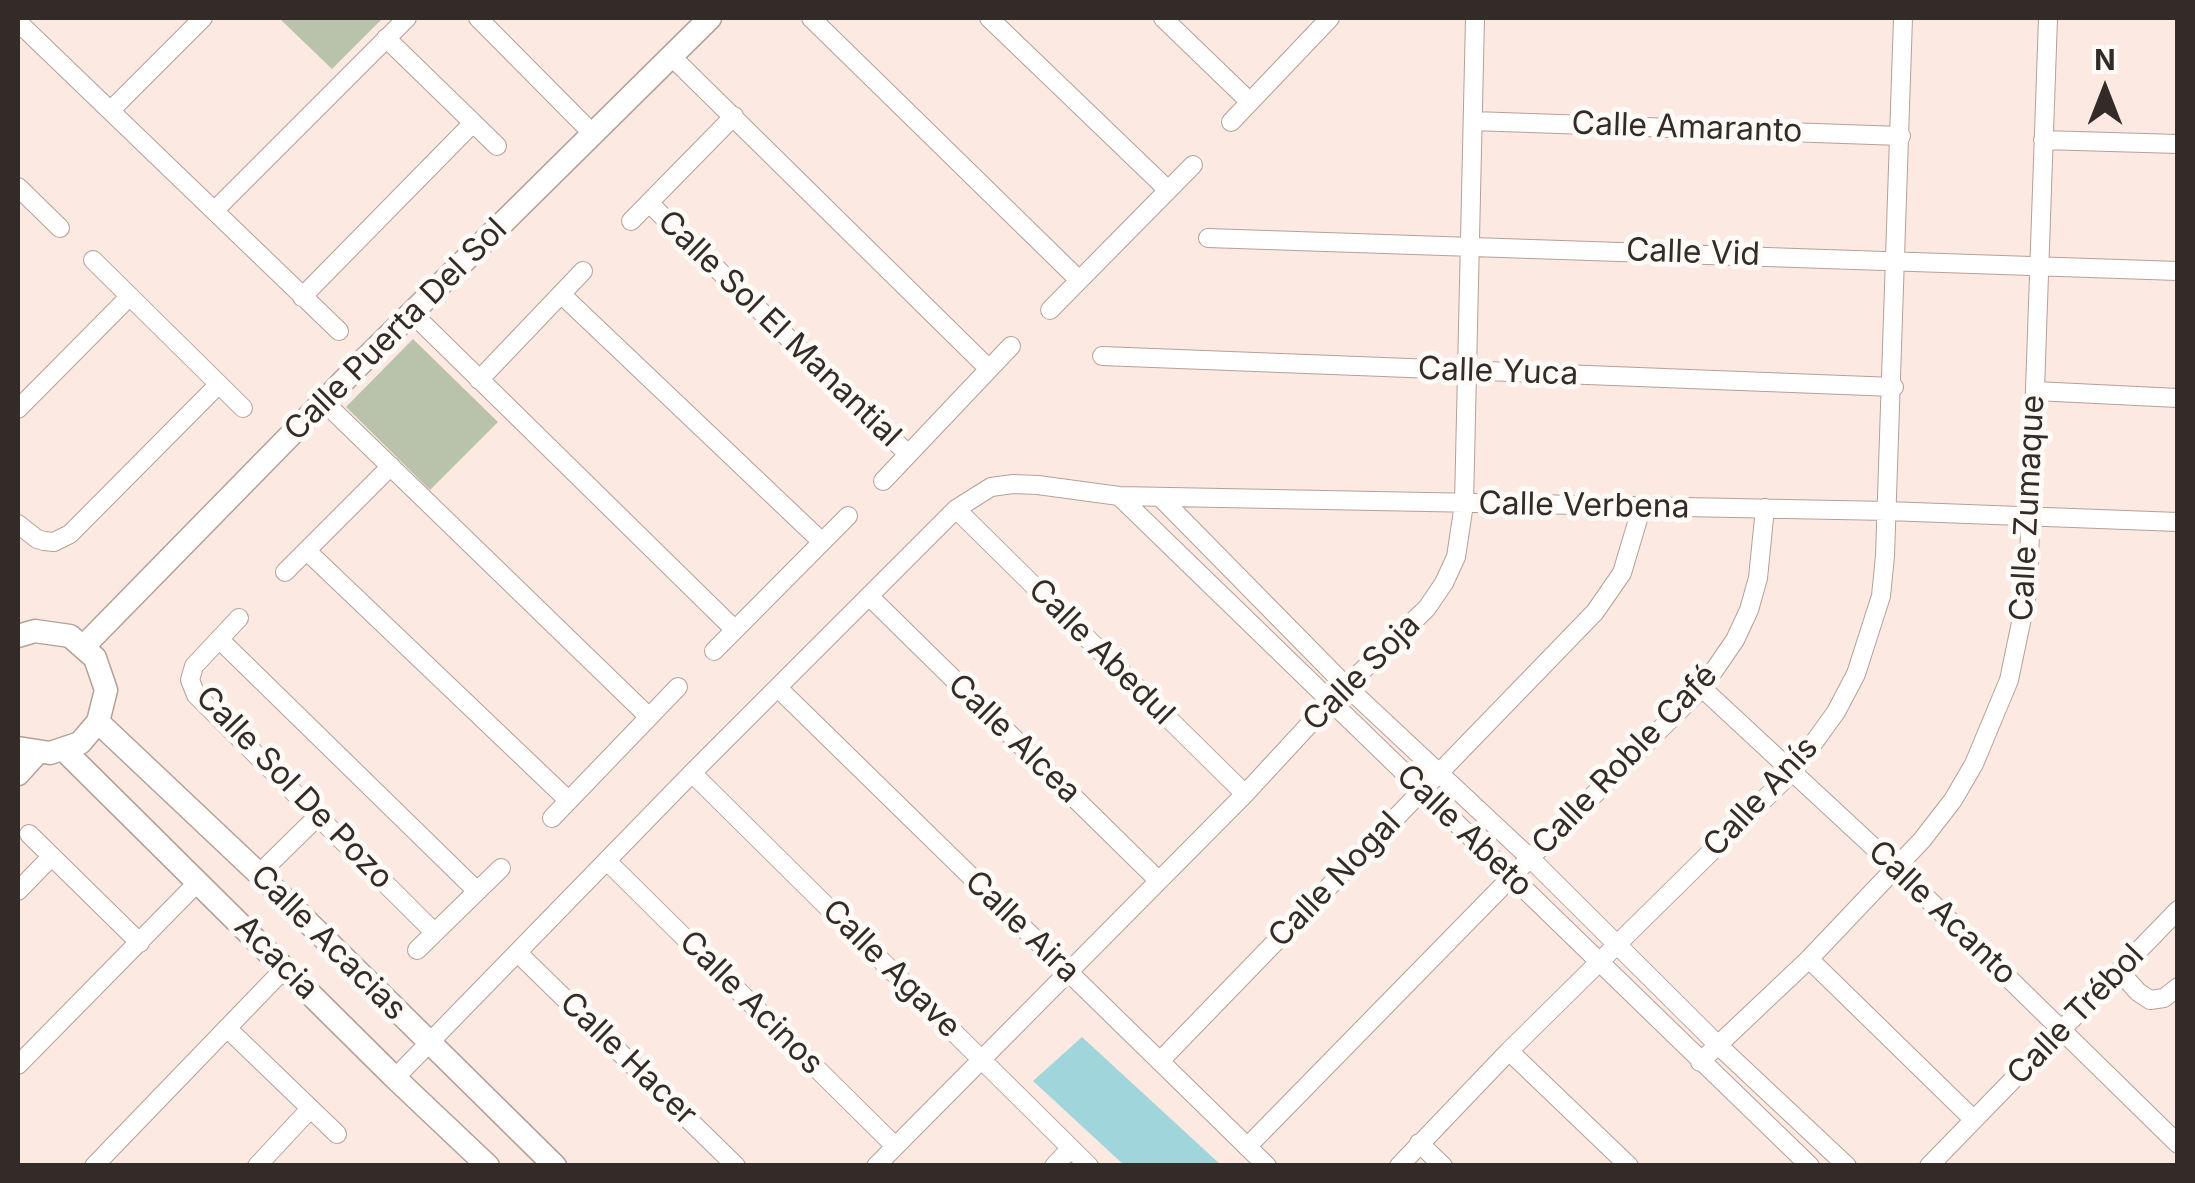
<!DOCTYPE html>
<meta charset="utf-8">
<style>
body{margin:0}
#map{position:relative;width:2195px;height:1183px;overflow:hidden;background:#fce9e2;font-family:Inter,sans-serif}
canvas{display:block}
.frame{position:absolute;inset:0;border:20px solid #332b27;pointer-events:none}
.north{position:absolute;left:2055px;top:40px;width:100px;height:100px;-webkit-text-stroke:8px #fefaf8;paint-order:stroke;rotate:0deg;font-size:28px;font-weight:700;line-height:40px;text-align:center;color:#332b27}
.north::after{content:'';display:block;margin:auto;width:35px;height:45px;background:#332b27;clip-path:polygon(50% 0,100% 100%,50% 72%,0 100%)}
</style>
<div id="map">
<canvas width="2195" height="1183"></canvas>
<div class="frame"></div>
<div class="north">N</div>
</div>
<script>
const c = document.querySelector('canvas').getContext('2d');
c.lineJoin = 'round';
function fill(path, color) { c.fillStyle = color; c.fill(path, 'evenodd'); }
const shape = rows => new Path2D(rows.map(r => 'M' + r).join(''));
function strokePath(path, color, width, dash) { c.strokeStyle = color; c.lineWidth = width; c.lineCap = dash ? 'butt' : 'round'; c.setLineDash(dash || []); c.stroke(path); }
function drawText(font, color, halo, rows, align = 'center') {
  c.font = font + ' Inter,sans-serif'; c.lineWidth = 10; c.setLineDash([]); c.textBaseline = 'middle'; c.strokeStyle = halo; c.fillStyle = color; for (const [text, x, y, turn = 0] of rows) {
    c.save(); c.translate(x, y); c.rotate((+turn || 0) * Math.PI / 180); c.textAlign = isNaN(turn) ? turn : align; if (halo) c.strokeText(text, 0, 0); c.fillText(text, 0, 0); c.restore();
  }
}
fill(shape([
 [279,18,383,18,332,69],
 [413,339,498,422,430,490,346,407]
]), '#b9c3ac');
fill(shape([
 [1082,1037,1221,1165,1124,1165,1033,1081]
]), '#a0d5db');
const minor = shape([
 [478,18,594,135],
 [811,18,1078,279],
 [989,18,1168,190],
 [1163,18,1250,102],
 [18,22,339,331],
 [386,38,497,146],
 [672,57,989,369],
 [111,110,203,18],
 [1473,121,1901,136],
 [1231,122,1330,18],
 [2043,140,2178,144],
 [18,187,60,228],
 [649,203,908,454],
 [215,210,407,18],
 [631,221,734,116],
 [1208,238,2178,271],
 [93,260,243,408],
 [561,294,821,541],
 [302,297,473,123],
 [1050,310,1193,165],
 [412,313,734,629],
 [1102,356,1894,387],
 [479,380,583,271],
 [2035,391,2178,398],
 [323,401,649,717],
 [18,409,130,296],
 [883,481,1011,346],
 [1119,496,1810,1166],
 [1160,497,1346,686,1530,858,1718,1045,1847,1166],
 [956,509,1245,794],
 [18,524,37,539,44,541,54,542,70,534,219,384],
 [307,551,568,800],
 [285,572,391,466],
 [870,597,1158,880],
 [239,618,194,666,190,680,196,695,434,932],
 [219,639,477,891],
 [714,651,848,516],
 [778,688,1267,1166],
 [1702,688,1896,868,2178,1144],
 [692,773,1089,1166],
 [552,818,678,687],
 [29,834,140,943],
 [607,861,895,1146],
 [259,874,317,817],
 [18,891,51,857],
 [417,950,501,868],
 [519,954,736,1166],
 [1809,959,1974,1120],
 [2119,971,2138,992,2150,1000,2164,998,2178,987],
 [228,1029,337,1134],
 [1509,1051,1629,1166],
 [1161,1060,1595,612,1622,573,1642,506],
 [1700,1062,1809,959,1922,840,1953,800,1974,764,2009,680,2028,589,2048,18],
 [18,1065,198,882],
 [395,1078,692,773,956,509,991,487,1013,484,1038,485,1119,496,1888,511,2178,522],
 [1419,1143,1443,1166],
 [1247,1147,1530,858,1702,688,1735,640,1749,610,1758,578,1765,508],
 [94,1166,286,967],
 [257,1166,310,1109],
 [876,1166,1245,794,1330,702,1427,608,1444,583,1456,557,1464,504,1475,18],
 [1054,1166,1071,1148],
 [1399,1166,1509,1051,1794,770,1836,712,1856,674,1881,596,1885,556,1903,18],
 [1929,1166,2178,910]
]);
const tertiary = shape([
 [18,636,35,631,70,636,95,658,106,690,98,722,80,743,50,753,18,748],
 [84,646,365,359,710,18],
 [98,722,259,874,555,1166],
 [64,750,395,1078,488,1166],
 [18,774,37,753]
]);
strokePath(minor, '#b5a098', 20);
strokePath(tertiary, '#b5a098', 25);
strokePath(minor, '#fff', 18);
strokePath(tertiary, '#fff', 22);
drawText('32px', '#332b27', '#fefaf8', [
 ["Calle Amaranto",1687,128,2],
 ["Calle Vid",1693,253,2],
 ["Calle Sol El Manantial",779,329,44],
 ["Calle Puerta Del Sol",396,330,-45],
 ["Calle Yuca",1498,372,2],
 ["Calle Verbena",1584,506,1],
 ["Calle Zumaque",2028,508,-87],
 ["Calle Abedul",1101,652,45],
 ["Calle Soja",1362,673,-45],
 ["Calle Alcea",1014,739,44],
 ["Calle Roble Café",1625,760,-46],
 ["Calle Sol De Pozo",294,788,46],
 ["Calle Anís",1761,797,-47],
 ["Calle Abeto",1464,831,44],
 ["Calle Nogal",1335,880,-46],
 ["Calle Acanto",1942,913,44],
 ["Calle Aira",1022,927,44],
 ["Calle Acacias",328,943,45],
 ["Acacia",276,958,45],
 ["Calle Agave",891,969,45],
 ["Calle Acinos",751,1003,45],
 ["Calle Trébol",2076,1015,-46],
 ["Calle Hacer",628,1059,44]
]);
</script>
